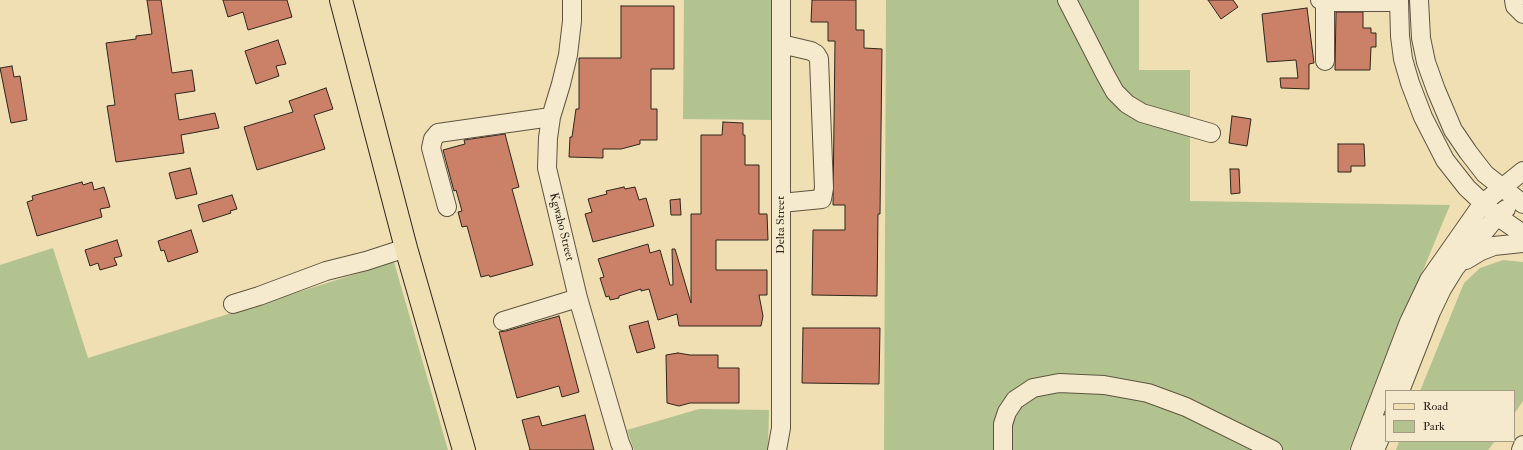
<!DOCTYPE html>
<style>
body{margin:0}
#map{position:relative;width:1523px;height:450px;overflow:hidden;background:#efdfb2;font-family:"IM FELL Double Pica",serif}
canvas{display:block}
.legend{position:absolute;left:1385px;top:390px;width:130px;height:52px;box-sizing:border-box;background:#f5eacd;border:1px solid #a69c86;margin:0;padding:5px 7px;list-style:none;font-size:12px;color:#2f261c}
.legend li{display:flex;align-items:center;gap:8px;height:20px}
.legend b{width:20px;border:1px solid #a69c86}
</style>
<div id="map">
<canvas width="1523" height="450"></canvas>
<ul class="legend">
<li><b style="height:5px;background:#efdfb2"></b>Road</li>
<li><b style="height:11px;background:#b3c390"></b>Park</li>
</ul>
</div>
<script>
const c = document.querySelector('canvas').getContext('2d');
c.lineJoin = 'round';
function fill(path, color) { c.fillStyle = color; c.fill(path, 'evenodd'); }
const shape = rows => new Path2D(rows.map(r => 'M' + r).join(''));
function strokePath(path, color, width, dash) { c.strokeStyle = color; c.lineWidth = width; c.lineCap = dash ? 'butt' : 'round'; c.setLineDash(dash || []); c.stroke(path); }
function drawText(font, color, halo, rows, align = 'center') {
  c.font = font + ' "IM FELL Double Pica",serif'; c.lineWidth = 4; c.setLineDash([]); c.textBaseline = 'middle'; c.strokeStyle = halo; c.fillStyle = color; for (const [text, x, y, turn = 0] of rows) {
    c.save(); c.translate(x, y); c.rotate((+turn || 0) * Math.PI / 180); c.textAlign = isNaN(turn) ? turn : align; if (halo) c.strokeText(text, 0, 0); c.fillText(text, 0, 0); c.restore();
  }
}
fill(shape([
 [684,0,772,0,771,120,683,119],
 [886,0,1139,0,1139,70,1190,70,1190,201,1450,205,1349,450,884,450],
 [53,248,88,358,394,262,448,450,0,450,0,265],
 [1503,260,1523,262,1523,401,1514,414,1514,391,1420,391,1464,283,1480,268],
 [699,409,769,410,768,450,634,450,627,430],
 [1399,441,1495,441,1488,450,1396,450]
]), '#b3c390');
const building = shape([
 [147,0,161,0,172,73,192,70,195,91,175,94,179,120,215,113,219,128,181,135,184,153,116,162,107,106,115,105,106,43,136,39,136,36,152,34,147,0],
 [223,0,287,0,292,17,248,30,243,12,228,17,223,0],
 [812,0,856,0,856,30,864,30,864,48,882,49,880,214,878,214,877,296,812,295,813,230,845,230,845,205,833,205,835,41,828,41,828,22,811,22,812,0],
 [1208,0,1233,0,1238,7,1221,19,1208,0],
 [621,6,674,6,674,69,651,69,651,109,657,109,657,140,640,140,640,144,621,149,603,149,603,158,569,157,570,137,572,137,576,109,579,109,579,58,621,58,621,6],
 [1307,8,1314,63,1309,64,1309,89,1281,88,1280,78,1298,78,1296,60,1267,62,1262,14,1307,8],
 [1336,12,1363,12,1363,28,1371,28,1371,33,1376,33,1376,47,1371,47,1370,70,1335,70,1336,12],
 [278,40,286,64,276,66,279,76,256,84,245,51,278,40],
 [12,66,14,77,20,76,27,120,11,123,0,68,12,66],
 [326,88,333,109,314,115,325,149,257,170,244,127,293,112,289,101,326,88],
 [1232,116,1251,119,1247,146,1229,143,1232,116],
 [723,122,743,123,743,135,745,135,745,165,759,165,759,214,767,214,768,240,716,240,716,270,767,270,767,295,759,295,763,316,761,326,679,326,677,314,658,320,649,289,641,291,641,289,619,296,619,298,610,300,609,296,606,297,600,278,604,277,598,259,648,244,650,253,660,250,670,285,673,285,672,249,675,249,691,303,691,214,701,214,701,135,722,135,723,122],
 [505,134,519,187,512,189,533,265,490,277,489,275,481,277,467,226,462,227,458,212,462,211,456,190,454,191,443,150,465,144,464,140,505,134],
 [1338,144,1364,144,1365,166,1351,166,1351,172,1338,172,1338,144],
 [190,168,197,194,176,199,169,173,190,168],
 [1230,169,1239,169,1240,193,1231,194,1230,169],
 [82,182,83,185,92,182,94,190,104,187,110,207,100,209,102,217,37,236,27,202,33,200,32,196,82,182],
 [624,187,625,189,635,187,639,200,646,198,654,226,593,242,585,214,592,212,588,199,607,194,606,191,624,187],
 [232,195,237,209,230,211,231,213,203,222,198,205,232,195],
 [680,199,681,215,671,215,670,200,680,199],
 [191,230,198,252,168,262,164,250,161,251,158,241,191,230],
 [117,240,122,256,114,258,117,265,100,270,98,263,90,266,85,250,117,240],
 [559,316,579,392,562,397,559,386,517,398,499,332,506,331,559,316],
 [648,321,655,348,637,353,629,326,648,321],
 [803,328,880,328,879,384,802,383,803,328],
 [678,353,690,355,718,355,718,368,739,368,739,403,690,403,679,406,667,403,666,355,678,353],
 [585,415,594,450,530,450,522,420,539,416,542,426,585,415]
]);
fill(building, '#ca8167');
strokePath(building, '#2f261c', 1);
const minor = shape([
 [572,0,572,21,568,55,561,84,551,117,548,138,547,168,578,298,620,443,623,450],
 [1067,0,1105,74,1115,92,1127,104,1142,113,1211,133],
 [1320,0,1325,2,1399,2],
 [1399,0,1400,36,1403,59,1410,83,1423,117,1445,160,1467,188,1497,216,1523,234],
 [1419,0,1421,38,1426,62,1436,90,1453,130,1468,152,1485,174,1523,204],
 [1514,0,1515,6,1523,14],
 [1325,2,1325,61],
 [781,203,822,199,824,188,819,59,816,54,811,51,781,44],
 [447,207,431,148,433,139,438,133,551,117],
 [1466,260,1481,251,1494,246,1523,243],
 [233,304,259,296,326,271,366,261,406,248],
 [503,321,578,298],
 [1400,391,1431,312,1442,289,1455,268,1497,216,1506,209],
 [777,450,781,428,781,0],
 [1003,450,1003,424,1007,412,1015,400,1033,388,1059,383,1104,385,1148,393,1186,407,1273,450],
 [1360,450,1409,322,1429,280,1483,203,1523,171],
 [1375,450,1386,424],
 [1521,450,1523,445]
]);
const major = shape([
 [341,0,406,248,464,450]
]);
strokePath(minor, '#5f5442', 20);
strokePath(major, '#2f261c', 24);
strokePath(minor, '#f5eacd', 18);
strokePath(major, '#efdfb2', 22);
drawText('12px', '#2f261c', '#f5eacd', [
 ["Delta Street",781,225,-90],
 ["Kgwabo Street",561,227,76]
]);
</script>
